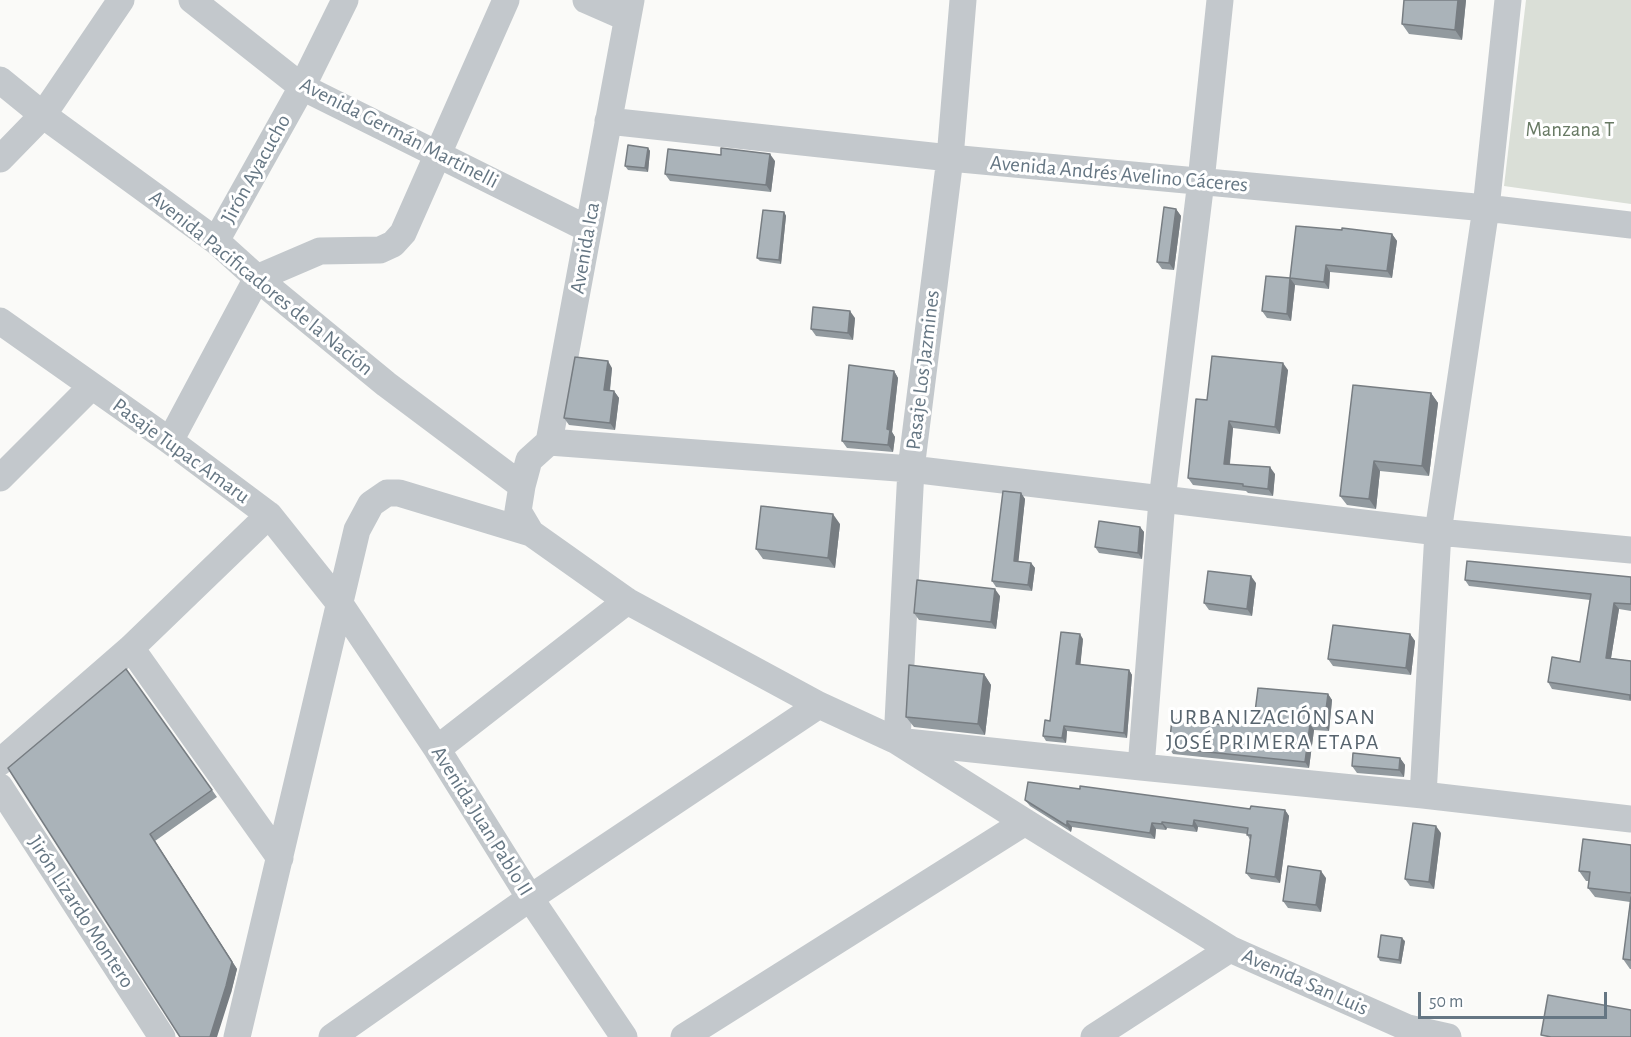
<!DOCTYPE html>
<meta charset="utf-8">
<style>
body{margin:0}
#map{position:relative;width:1631px;height:1037px;overflow:hidden;background:#fafaf8;font-family:"Alegreya Sans",sans-serif}
canvas{display:block}
.scale{position:absolute;left:1418px;top:992px;width:189px;height:27px;box-sizing:border-box;border:3px solid #657683;border-top:0;padding-left:8px;font-size:18px;line-height:21px;white-space:nowrap;color:#657683;-webkit-text-stroke:4px #fff;paint-order:stroke}
</style>
<div id="map">
<canvas width="1631" height="1037"></canvas>
<div class="scale">50 m</div>
</div>
<script>
const c = document.querySelector('canvas').getContext('2d');
c.lineJoin = 'round';
function fill(path, color) { c.fillStyle = color; c.fill(path, 'evenodd'); }
const shape = rows => new Path2D(rows.map(r => 'M' + r).join(''));
function strokePath(path, color, width, dash) { c.strokeStyle = color; c.lineWidth = width; c.lineCap = dash ? 'butt' : 'round'; c.setLineDash(dash || []); c.stroke(path); }
function drawText(font, color, halo, rows, align = 'center') {
  c.font = font + ' "Alegreya Sans",sans-serif'; c.lineWidth = 6; c.setLineDash([]); c.textBaseline = 'middle'; c.strokeStyle = halo; c.fillStyle = color; for (const [text, x, y, turn = 0] of rows) {
    c.save(); c.translate(x, y); c.rotate((+turn || 0) * Math.PI / 180); c.textAlign = isNaN(turn) ? turn : align; if (halo) c.strokeText(text, 0, 0); c.fillText(text, 0, 0); c.restore();
  }
}
fill(shape([
 [1526,0,1631,0,1631,204,1504,186]
]), '#dadfd7');
strokePath(shape([
 [192,0,302,87,588,229],
 [586,0,627,18],
 [631,0,549,442,529,460,522,486,518,511,531,533,627,601,819,705,897,741,1025,822,1230,949,1408,1028,1448,1037],
 [963,0,950,158,911,469,897,741,1141,767,1423,795,1631,819],
 [0,80,43,115,216,241,257,278,386,384,522,486],
 [608,121,950,158,1486,208,1631,225],
 [0,159,43,115,121,0],
 [216,241,302,87,345,0],
 [0,321,170,441,269,515,340,604,437,749,530,898,624,1037],
 [170,441,257,278,320,251,380,250,393,244,403,233,506,0],
 [549,442,911,469,1438,532,1631,550],
 [0,478,92,386],
 [131,648,280,858],
 [437,749,627,601],
 [0,762,131,648,269,515],
 [1141,767,1162,500,1201,181,1220,0],
 [0,787,162,1037],
 [1423,795,1438,532,1486,208,1508,0],
 [237,1037,357,530,371,504,387,493,399,493,531,533],
 [332,1037,530,898,819,705],
 [684,1037,1025,822],
 [1094,1037,1230,949]
]), '#c3c8cc', 27);
fill(shape([
 [1466,0,1462,40,1409,34,1402,24],
 [648,148,650,151,648,172,628,170,625,166],
 [775,161,771,192,670,181,665,174],
 [1176,209,1181,216,1174,270,1162,269,1157,262],
 [784,212,786,216,781,264,760,261,757,258],
 [1342,230,1392,234,1397,241,1392,278,1330,272,1329,289,1295,285,1291,321,1267,318,1262,311,1290,278],
 [855,318,853,340,816,336,811,329],
 [612,368,610,391,614,391,619,398,615,430,569,425,564,418],
 [1288,370,1280,434,1233,428,1230,464,1275,474,1273,496,1248,493,1246,491,1193,485,1188,478,1207,400],
 [894,371,898,378,892,432,895,437,893,452,847,448,842,441],
 [1431,393,1438,403,1429,476,1380,471,1376,509,1347,505,1340,496],
 [1021,493,1025,499,1018,561,1031,563,1035,568,1032,591,996,587,992,581],
 [840,524,835,568,763,559,756,549],
 [1140,527,1144,532,1142,559,1099,553,1095,547],
 [1631,577,1631,611,1619,609,1611,658,1631,661,1631,701,1552,689,1548,682,1580,662,1590,600,1469,586,1465,580],
 [1256,583,1252,616,1209,610,1204,603],
 [1000,596,996,629,919,620,914,613],
 [1410,634,1415,641,1411,675,1333,666,1328,659],
 [1083,639,1080,665,1129,670,1132,675,1127,738,1067,731,1066,743,1046,741,1043,736],
 [126,669,217,797,155,841,237,969,231,993,180,1037],
 [984,674,991,685,985,735,914,727,906,717],
 [1328,694,1332,700,1329,731,1314,730,1309,768,1173,754,1169,748,1232,726,1254,720],
 [1400,758,1405,765,1404,777,1357,773,1352,766],
 [1080,789,1250,809,1285,810,1289,816,1280,883,1251,879,1246,873,1250,840,1247,834,1198,827,1197,832,1167,828,1166,830,1156,829,1155,839,1072,827,1071,832,1030,806,1025,800],
 [1441,833,1434,889,1410,886,1405,879],
 [1631,845,1631,969,1630,969,1623,959,1630,902,1595,897,1588,888,1589,881,1586,881,1579,871],
 [1326,878,1321,912,1288,908,1283,901],
 [1405,941,1401,964,1380,961,1378,957]
]), '#929a9f');
fill(shape([
 [1458,0,1466,0,1462,40,1455,30],
 [648,148,650,151,648,172,645,168],
 [770,154,775,161,771,192,766,185],
 [1176,209,1181,216,1174,270,1169,263],
 [784,212,786,216,781,264,779,260],
 [1392,234,1397,241,1392,278,1387,271],
 [1326,265,1330,272,1329,289,1324,282],
 [1290,278,1295,285,1291,321,1287,314],
 [850,311,855,318,853,340,848,333],
 [608,361,612,368,609,397,604,390],
 [1283,363,1288,370,1280,434,1275,427],
 [894,371,898,378,892,432,895,437,893,452,888,445,887,429],
 [614,391,619,398,615,430,610,423],
 [1431,393,1438,403,1429,476,1422,466],
 [1229,421,1233,428,1229,471,1224,464],
 [1374,461,1380,471,1376,509,1369,499],
 [1270,467,1275,474,1273,496,1268,489],
 [1021,493,1025,499,1018,566,1014,561],
 [833,514,840,524,835,568,828,558],
 [1140,527,1144,532,1142,559,1138,553],
 [1031,563,1035,568,1032,591,1028,585],
 [1251,576,1256,583,1252,616,1247,609],
 [995,589,1000,596,996,629,991,622],
 [1614,603,1619,609,1610,664,1606,658],
 [1080,634,1083,639,1080,669,1076,664],
 [1410,634,1415,641,1411,675,1406,668],
 [1129,670,1132,675,1127,738,1124,733],
 [984,674,991,685,985,735,978,724],
 [1328,694,1332,700,1329,731,1324,725],
 [1310,724,1314,730,1309,768,1305,762],
 [1064,726,1067,731,1066,743,1062,738],
 [1400,758,1405,765,1404,777,1399,770],
 [1285,810,1289,816,1280,883,1275,877],
 [1194,820,1198,827,1197,832,1193,826],
 [1067,821,1072,827,1071,832,1067,826],
 [1162,822,1167,828,1166,830,1162,824],
 [1152,823,1156,829,1155,839,1150,833],
 [1436,826,1441,833,1434,889,1429,882],
 [155,841,237,969,231,993,217,1037,210,1037],
 [1321,871,1326,878,1321,912,1316,905],
 [1402,938,1405,941,1401,964,1399,960]
]), '#777d82');
const building = shape([
 [1404,0,1458,0,1455,30,1402,24,1404,0],
 [628,145,648,148,645,168,625,166,628,145],
 [721,148,770,154,766,185,665,174,668,149,721,155,721,148],
 [1164,207,1176,209,1169,263,1157,262,1164,207],
 [763,210,784,212,779,260,757,258,763,210],
 [1296,226,1342,230,1342,228,1392,234,1387,271,1326,265,1324,282,1290,278,1296,226],
 [1266,276,1290,278,1287,314,1262,311,1266,276],
 [813,307,850,311,848,333,811,329,813,307],
 [1212,356,1283,363,1275,427,1229,421,1224,464,1270,467,1268,489,1243,486,1243,484,1188,478,1196,399,1207,400,1212,356],
 [575,357,608,361,604,390,614,391,610,423,564,418,575,357],
 [849,365,894,371,887,429,890,430,888,445,842,441,849,365],
 [1353,385,1431,393,1422,466,1374,461,1369,499,1340,496,1353,385],
 [1003,491,1021,493,1014,561,1031,563,1028,585,992,581,1003,491],
 [761,506,833,514,828,558,756,549,761,506],
 [1099,521,1140,527,1138,553,1095,547,1099,521],
 [1467,561,1631,577,1631,604,1614,603,1606,658,1631,661,1631,699,1630,699,1630,695,1548,682,1552,657,1580,662,1591,594,1465,580,1467,561],
 [1208,571,1251,576,1247,609,1204,603,1208,571],
 [917,580,995,589,991,622,914,613,917,580],
 [1333,625,1410,634,1406,668,1328,659,1333,625],
 [1061,632,1080,634,1076,664,1129,670,1124,733,1064,726,1062,738,1043,736,1045,720,1050,721,1061,632],
 [909,665,984,674,978,724,906,717,909,665],
 [126,669,212,790,150,834,232,962,226,986,210,1037,180,1037,8,768,126,669],
 [1258,688,1328,694,1324,725,1310,724,1305,762,1169,748,1172,719,1232,726,1233,718,1254,720,1258,688],
 [1353,753,1400,758,1399,770,1352,766,1353,753],
 [1028,782,1080,789,1080,786,1250,809,1251,806,1285,810,1275,877,1246,873,1251,835,1247,835,1248,828,1194,820,1193,826,1162,822,1162,824,1152,823,1150,833,1067,821,1067,826,1025,800,1028,782],
 [1413,823,1436,826,1429,882,1405,879,1413,823],
 [1583,839,1631,845,1631,893,1588,888,1590,872,1579,871,1583,839],
 [1288,866,1321,871,1316,905,1283,901,1288,866],
 [1631,897,1631,960,1623,959,1631,897],
 [1381,935,1402,938,1399,960,1378,957,1381,935],
 [1548,995,1631,1010,1631,1037,1551,1037,1541,1035,1548,995]
]);
fill(building, '#aab3b9');
strokePath(building, '#777d82', 1.5);
drawText('21px', '#687a64', '#fff', [
 ["Manzana T",1570,130]
]);
drawText('21px', '#657683', '#fff', [
 ["Avenida Germán Martinelli",399,133,27],
 ["Jirón Ayacucho",256,169,-61],
 ["Avenida Andrés Avelino Cáceres",1119,174,5],
 ["Avenida Ica",585,248,-80],
 ["Avenida Pacificadores de la Nación",261,283,39],
 ["Pasaje Los Jazmines",923,370,-83],
 ["Pasaje Tupac Amaru",181,451,36],
 ["Avenida Juan Pablo II",482,821,58],
 ["Jirón Lizardo Montero",81,912,57],
 ["Avenida San Luis",1305,982,24]
]);
c.letterSpacing = '1.5px';
drawText('22px', '#57646e', '#fff', [
 ["URBANIZACIÓN SAN",1273,717],
 ["JOSÉ PRIMERA ETAPA",1273,742]
]);
c.letterSpacing = '0px';
</script>
